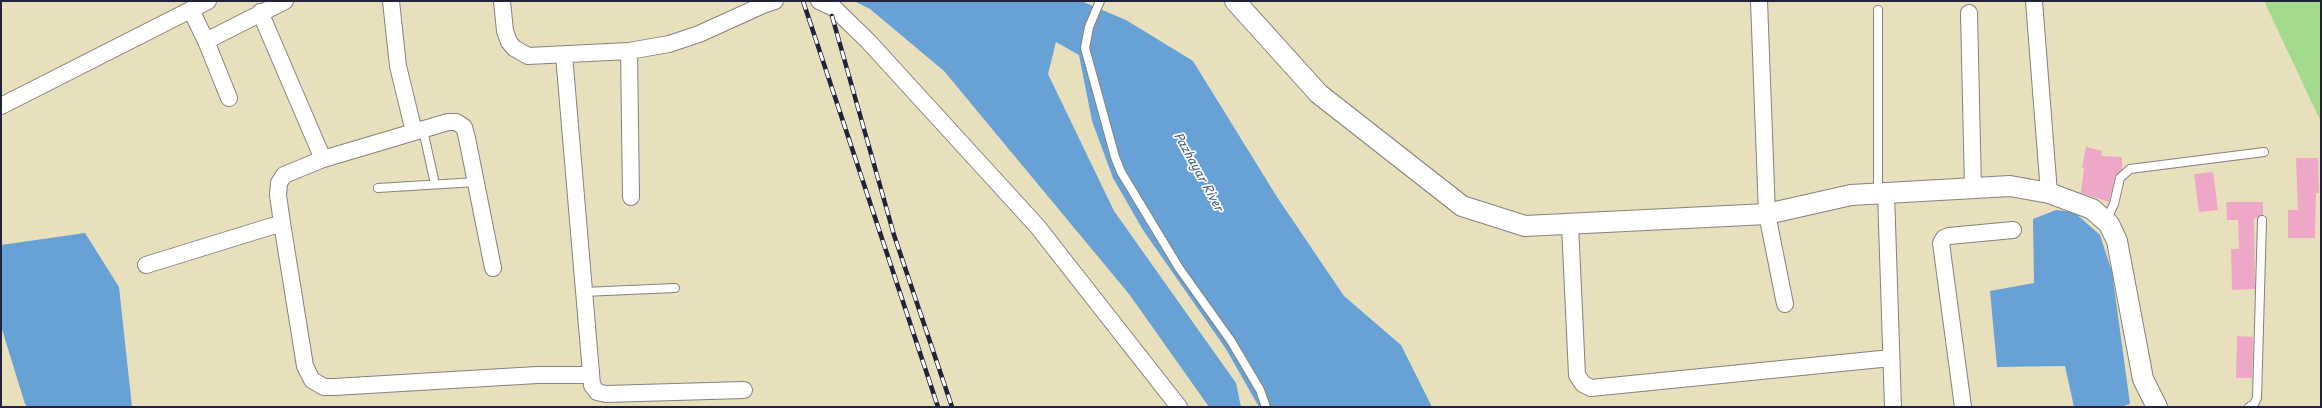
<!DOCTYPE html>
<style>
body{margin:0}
#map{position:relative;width:2322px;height:408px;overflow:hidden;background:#e8e0bc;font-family:"Playpen Sans",sans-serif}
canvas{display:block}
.frame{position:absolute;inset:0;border:2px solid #22223b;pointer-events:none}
</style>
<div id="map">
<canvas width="2322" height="408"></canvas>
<div class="frame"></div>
</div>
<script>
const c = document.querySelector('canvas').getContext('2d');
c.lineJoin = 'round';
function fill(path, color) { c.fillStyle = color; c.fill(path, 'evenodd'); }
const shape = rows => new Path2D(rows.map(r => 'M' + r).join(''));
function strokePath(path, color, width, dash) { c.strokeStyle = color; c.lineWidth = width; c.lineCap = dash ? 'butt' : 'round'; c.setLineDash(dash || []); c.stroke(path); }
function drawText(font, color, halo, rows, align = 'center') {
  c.font = font + ' "Playpen Sans",sans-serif'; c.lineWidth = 3.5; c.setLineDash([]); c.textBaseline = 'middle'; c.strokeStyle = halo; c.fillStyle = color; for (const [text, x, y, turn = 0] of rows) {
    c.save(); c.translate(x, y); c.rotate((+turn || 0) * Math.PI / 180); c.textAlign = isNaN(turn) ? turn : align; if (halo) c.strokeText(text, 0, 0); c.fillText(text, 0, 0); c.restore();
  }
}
fill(shape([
 [2264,1,2321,1,2321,122]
]), '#a3da8c');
fill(shape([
 [854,1,1081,1,1126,20,1193,61,1277,197,1344,296,1401,345,1432,407,1259,407,1226,349,1143,230,1113,178,1092,121,1079,55,1056,42,1048,74,1114,211,1236,383,1241,407,1209,407,1129,294,944,71,870,9],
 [2056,210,2074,212,2100,235,2112,272,2130,404,2120,407,2074,407,2065,366,1997,367,1990,291,2034,283,2033,219],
 [85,233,119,287,132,407,28,407,25,404,1,326,1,245]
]), '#67a1d6');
fill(shape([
 [2086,147,2102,151,2101,156,2122,157,2122,169,2115,177,2109,202,2081,193,2084,168,2082,167],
 [2296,158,2318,158,2319,193,2316,193,2315,238,2288,238,2288,210,2298,210],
 [2213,172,2218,210,2199,212,2194,174],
 [2226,202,2263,202,2263,215,2254,219,2255,289,2232,290,2231,249,2239,249,2238,220,2227,220],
 [2237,336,2253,337,2252,378,2236,378]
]), '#eea7c6');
const service = shape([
 [1100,1,1089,27,1085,48,1115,157,1121,172,1179,268,1231,341,1260,390,1266,407],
 [423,130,435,184],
 [378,188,476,182],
 [1878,193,1878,10],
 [2106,221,2114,204,2120,178,2130,169,2264,152],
 [583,292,675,288],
 [2249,407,2254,404,2257,398,2262,220]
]);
const minor = shape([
 [391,1,398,66,414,132],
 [502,1,505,31,509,42,514,48,528,56,629,51,669,44,699,34,763,5,775,1],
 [819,1,834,8,868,41,1037,226,1179,407],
 [1759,1,1767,214,1785,304],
 [2034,1,2049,193],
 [191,10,206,41,285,1],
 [260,12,323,159],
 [1969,13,1973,188],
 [206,41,229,98],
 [629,51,631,197],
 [564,55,592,385,597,392,606,394,744,390],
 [1,106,208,1],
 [1886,193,1893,407],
 [1570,225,1577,375,1583,384,1591,388,1891,358],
 [146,265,282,223],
 [493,268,467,138,464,127,456,122,448,122,323,159,284,175,279,183,278,195,282,223,305,366,312,380,324,387,334,387,537,375,589,375],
 [1963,407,1941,243,1944,238,1949,236,2013,230]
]);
const tertiary = shape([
 [1235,1,1319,94,1462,206,1525,226,1767,214,1851,195,2010,186,2049,193,2092,209,2109,224,2117,241,2143,379,2157,407]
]);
strokePath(service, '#85817c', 10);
strokePath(minor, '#85817c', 18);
strokePath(tertiary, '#85817c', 22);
strokePath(service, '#fff', 8);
strokePath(minor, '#fff', 16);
strokePath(tertiary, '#fff', 20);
const rail = shape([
 [803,1,938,407],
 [832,16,894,235,952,407]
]);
strokePath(rail, '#22223b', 4.5);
strokePath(rail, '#fff', 3, [9]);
drawText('italic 12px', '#415b81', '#fff', [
 ["Pazhayar River",1198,172,61]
]);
</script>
